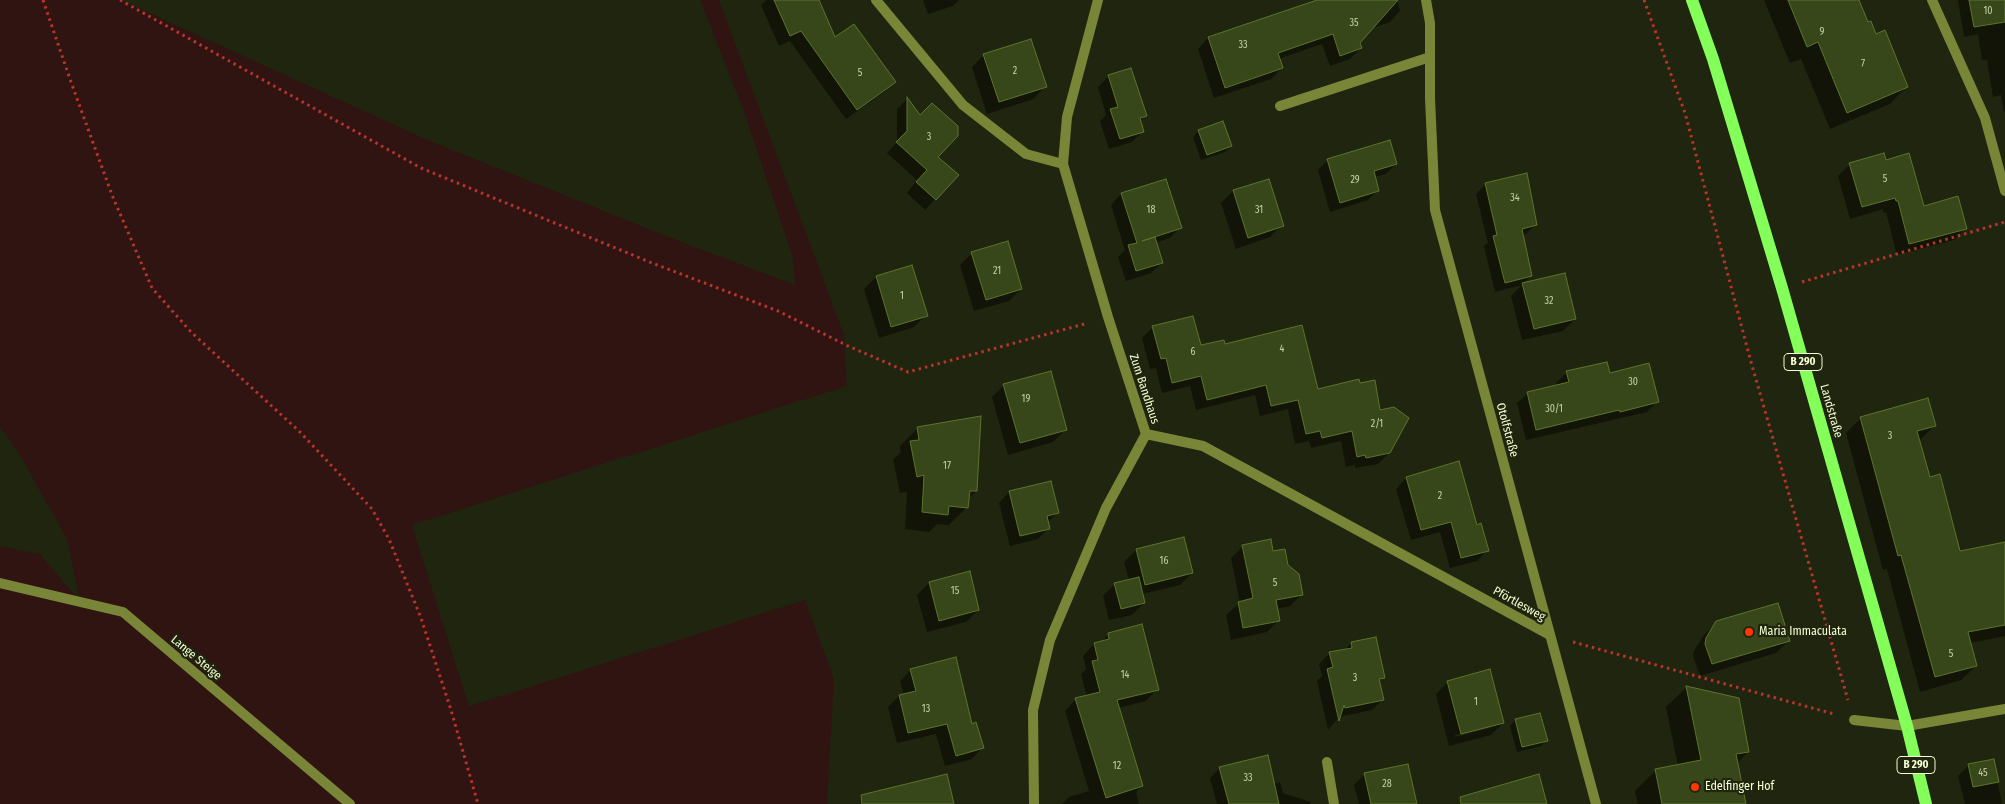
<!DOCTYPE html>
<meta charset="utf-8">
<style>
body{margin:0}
canvas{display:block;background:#1f250e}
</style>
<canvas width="2005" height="804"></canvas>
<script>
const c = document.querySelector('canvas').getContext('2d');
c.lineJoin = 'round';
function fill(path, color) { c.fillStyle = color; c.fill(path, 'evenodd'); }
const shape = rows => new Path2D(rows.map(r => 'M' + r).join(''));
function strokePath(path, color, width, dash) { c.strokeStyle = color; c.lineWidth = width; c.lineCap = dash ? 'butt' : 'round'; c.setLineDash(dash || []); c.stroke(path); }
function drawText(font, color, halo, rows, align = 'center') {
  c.font = font + ' "Fira Sans Condensed",sans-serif'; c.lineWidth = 4.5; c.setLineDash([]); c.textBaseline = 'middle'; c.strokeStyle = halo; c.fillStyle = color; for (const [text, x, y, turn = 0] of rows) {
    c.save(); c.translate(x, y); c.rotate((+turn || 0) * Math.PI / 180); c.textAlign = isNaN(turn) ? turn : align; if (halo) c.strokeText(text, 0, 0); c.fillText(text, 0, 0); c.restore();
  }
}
fill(shape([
 [0,0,121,0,430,141,666,236,795,285,793,258,743,109,700,0,719,0,844,335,847,386,412,525,469,706,805,600,834,679,827,804,0,804,0,546,40,554,80,601,67,539,18,452,0,427]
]), '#301411');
fill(shape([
 [766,0,818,0,835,39,894,82,884,92,846,119,790,41,779,46,761,5],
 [923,0,959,0,953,6,928,14],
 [1314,0,1397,0,1400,11,1390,22,1372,28,1359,42,1361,48,1350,59,1330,66,1322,44,1278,59,1282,68,1271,79,1214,98,1198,49,1208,38,1311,3],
 [1764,0,1857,0,1867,24,1907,86,1890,104,1830,129,1801,59,1790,63],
 [1958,0,2005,0,2005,111,2004,112,2001,95,1993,97,1987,60,1982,60,1978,34,1964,37],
 [984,55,1045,87,1033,99,987,114,972,67],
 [1109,76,1145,116,1140,121,1143,131,1132,142,1109,149,1100,121,1106,115,1098,87],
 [907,99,920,117,937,157,957,176,925,210,907,193,917,180,887,153,897,142,897,109],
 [1222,123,1231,146,1225,152,1201,160,1193,137,1198,131],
 [1328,160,1396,164,1386,174,1374,177,1378,190,1368,200,1330,212,1318,170],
 [1850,164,1923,207,1966,228,1954,240,1897,255,1886,212,1884,213,1883,209,1850,219,1838,176],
 [1268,180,1282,225,1270,237,1236,249,1221,203,1233,191],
 [1486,184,1536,224,1526,234,1522,235,1531,276,1522,284,1575,319,1563,331,1522,340,1511,296,1522,285,1495,292,1484,246,1488,243,1476,194],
 [1121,194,1180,227,1170,238,1155,243,1162,263,1151,273,1126,281,1118,257,1125,250,1111,205],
 [972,253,1021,289,1009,301,974,311,960,265],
 [911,266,926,315,914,327,879,338,864,289,876,277],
 [1153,327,1200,347,1225,345,1317,391,1389,453,1378,464,1355,468,1355,465,1346,467,1341,441,1311,448,1309,441,1295,444,1288,409,1260,416,1255,395,1196,410,1190,386,1162,393,1156,368,1150,369,1142,338],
 [1567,372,1609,374,1658,401,1647,412,1526,440,1517,403,1528,393,1557,386,1556,383],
 [1004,385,1065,430,1053,442,1008,455,992,397],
 [1861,418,1934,426,1919,441,1929,478,1959,552,2005,543,2005,636,1970,643,1976,666,1961,680,1920,692,1887,569,1883,570,1846,433],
 [918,428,976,491,968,499,967,507,949,525,937,524,929,532,905,529,907,492,900,493,893,460,901,452,900,446],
 [1458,463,1476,526,1487,550,1477,561,1450,568,1440,532,1411,540,1396,489,1406,478],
 [1009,492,1057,513,1047,523,1049,528,1038,539,1010,546,999,503],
 [1243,546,1272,553,1287,566,1302,594,1290,606,1276,609,1279,620,1267,632,1231,640,1226,615,1240,603,1231,558],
 [1136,550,1192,573,1180,585,1142,594,1144,603,1132,615,1109,620,1103,596,1115,584,1129,580,1124,562],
 [929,583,978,610,966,622,927,632,917,595],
 [1717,622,1788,641,1776,653,1700,676,1693,656,1694,651,1704,635],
 [1109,634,1157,689,1146,701,1118,708,1142,786,1136,792,1139,804,1062,804,1069,797,1089,791,1065,711,1076,699,1087,697,1081,674,1086,669,1083,656,1094,644,1100,643],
 [1351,643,1383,677,1379,682,1383,699,1372,710,1339,717,1328,730,1317,681,1322,676,1319,664,1330,653,1344,651],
 [911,670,971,725,982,748,972,759,945,766,936,734,897,743,888,707,899,696,904,695,900,681],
 [1448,682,1503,723,1491,735,1449,746,1436,694],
 [1490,725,1490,728,1455,737,1455,735],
 [1687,687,1748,752,1737,763,1745,804,1638,804,1635,791,1656,770,1678,766,1666,707],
 [1515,720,1546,740,1541,746,1517,752,1510,726],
 [1993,760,2002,804,1965,804,1958,776,1968,766],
 [1220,768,1273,784,1280,782,1283,793,1311,802,1310,804,1217,804,1210,778],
 [1365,774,1415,804,1359,804,1354,785]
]), '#0007');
const building = shape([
 [774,0,819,0,835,37,854,24,896,82,857,110,801,31,790,36,774,0],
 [1317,0,1398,0,1360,43,1362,48,1340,56,1333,34,1278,53,1283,68,1225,88,1208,37,1317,0],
 [1788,0,1859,0,1868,22,1871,21,1876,34,1885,30,1908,87,1847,113,1818,42,1807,47,1788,0],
 [1969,0,2005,0,2005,22,1974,27,1969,0],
 [1031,39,1047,87,999,102,983,54,1031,39],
 [1131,68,1147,116,1140,118,1144,132,1120,139,1110,109,1118,107,1108,75,1131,68],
 [907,97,920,115,932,103,958,126,958,136,938,157,959,175,936,200,916,182,927,170,896,142,907,131,907,97],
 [1223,121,1232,146,1207,155,1198,130,1223,121],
 [1390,140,1397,164,1374,171,1379,191,1340,203,1327,159,1390,140],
 [1884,153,1886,160,1909,153,1924,206,1958,196,1967,229,1909,244,1898,201,1896,201,1895,198,1862,207,1849,163,1884,153],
 [1527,173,1537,225,1522,229,1532,276,1505,283,1493,236,1497,235,1485,183,1527,173],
 [1166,179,1182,228,1142,241,1155,237,1163,263,1136,271,1128,245,1137,243,1121,193,1166,179],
 [1269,179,1284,226,1248,238,1233,190,1269,179],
 [1008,241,1022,289,986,300,971,252,1008,241],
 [912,265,928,316,891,327,876,276,912,265],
 [1565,273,1576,319,1534,329,1522,283,1565,273],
 [1193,316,1201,345,1224,340,1225,344,1302,325,1318,389,1359,379,1360,383,1375,380,1380,410,1394,407,1409,418,1390,453,1366,458,1365,455,1357,457,1352,431,1322,438,1320,431,1306,434,1298,400,1271,406,1266,385,1207,400,1201,376,1172,383,1166,358,1161,359,1152,326,1193,316],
 [1607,362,1610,373,1649,363,1659,402,1620,412,1619,410,1536,430,1527,392,1569,382,1566,371,1607,362],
 [1051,371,1067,430,1020,443,1003,384,1051,371],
 [1928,398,1936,426,1917,431,1930,477,1940,474,1960,551,2005,542,2005,625,1968,632,1977,666,1935,677,1901,555,1898,556,1860,417,1928,398],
 [981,416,977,491,970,491,968,508,949,506,948,515,922,512,924,475,917,477,910,441,919,440,917,427,981,416],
 [1459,461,1477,525,1481,523,1489,551,1461,558,1451,522,1421,530,1406,477,1459,461],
 [1051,481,1059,513,1047,516,1050,529,1020,536,1009,491,1051,481],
 [1184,537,1193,573,1145,585,1136,549,1184,537],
 [1271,539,1273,551,1285,549,1288,565,1299,574,1303,595,1276,600,1280,621,1243,628,1238,602,1253,598,1242,545,1271,539],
 [970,571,979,610,939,621,929,582,970,571],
 [1139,577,1145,603,1121,609,1114,583,1139,577],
 [1778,603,1790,641,1712,664,1705,644,1706,638,1716,621,1778,603],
 [1142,624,1159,690,1117,700,1143,786,1106,798,1075,698,1100,692,1092,661,1098,660,1094,643,1109,639,1108,633,1142,624],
 [1376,637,1385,678,1379,679,1384,700,1345,708,1344,705,1339,721,1327,669,1333,667,1329,652,1352,648,1351,642,1376,637],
 [956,657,972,724,976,722,984,748,956,756,947,724,908,733,899,695,916,691,910,669,956,657],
 [1490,669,1504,723,1461,734,1447,681,1490,669],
 [1686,686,1739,698,1749,752,1736,754,1746,804,1662,804,1655,769,1701,760,1686,686],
 [1540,713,1548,741,1522,747,1515,719,1540,713],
 [1268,755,1279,804,1229,804,1219,767,1268,755],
 [1994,759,1999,782,1973,787,1968,764,1994,759],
 [1408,764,1417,804,1371,804,1364,773,1408,764],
 [947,774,954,804,862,804,861,795,947,774],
 [1539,774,1547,804,1461,804,1460,797,1539,774]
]);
fill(building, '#38471a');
strokePath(building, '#5c742b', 1);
strokePath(shape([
 [43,0,71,82,112,195,152,288,191,332,300,432,358,494,372,509,389,539,421,618,451,710,478,804],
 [120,0,421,168,652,263,778,311,848,346,908,372,1088,323],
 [1644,0,1685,113,1751,362,1848,700],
 [1802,282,2005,222],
 [1573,642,1834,714]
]), '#ba342c', 3, [2.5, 4]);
strokePath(shape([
 [876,0,963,105,1026,154,1063,164],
 [1426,0,1430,23,1430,98,1435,210,1596,804],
 [1932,0,1985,118,2005,191],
 [1280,106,1430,57],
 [1146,434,1203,446,1550,635],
 [0,583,123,612,350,804],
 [1854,720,1907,726,2005,709],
 [1327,762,1334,804],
 [1034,804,1033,710,1050,640,1106,508,1146,434,1108,317,1063,164,1067,117,1098,0]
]), '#798638', 10);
strokePath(shape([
 [1692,0,1713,59,1782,288,1907,726,1926,804]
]), '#84ff5a', 12);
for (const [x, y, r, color] of [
 [1749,632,5,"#fe3800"],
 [1695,787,5,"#fe3800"]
]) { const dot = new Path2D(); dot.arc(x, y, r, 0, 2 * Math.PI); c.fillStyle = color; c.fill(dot); strokePath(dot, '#1f250e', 2); }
drawText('10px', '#c6d1a5', null, [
 ["10",1988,11],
 ["35",1354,23],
 ["9",1822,32],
 ["33",1243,45],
 ["7",1863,64],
 ["2",1015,71],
 ["5",860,73],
 ["3",929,137],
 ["5",1885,179],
 ["29",1355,180],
 ["34",1515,198],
 ["18",1151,210],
 ["31",1259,210],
 ["21",997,271],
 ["1",902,296],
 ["32",1549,301],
 ["4",1282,349],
 ["6",1193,352],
 ["30",1633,382],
 ["19",1026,399],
 ["30/1",1554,409],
 ["2/1",1377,424],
 ["3",1890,436],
 ["17",947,466],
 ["2",1440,496],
 ["16",1164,561],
 ["5",1275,583],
 ["15",955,591],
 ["5",1951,654],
 ["14",1125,675],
 ["3",1355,678],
 ["1",1476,702],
 ["13",926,709],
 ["12",1117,766],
 ["45",1983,773],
 ["33",1248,778],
 ["28",1387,784]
]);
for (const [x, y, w] of [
 [1803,362,38],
 [1916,765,38]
]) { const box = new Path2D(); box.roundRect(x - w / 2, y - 8.5, w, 17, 4); c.fillStyle = '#1f250e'; c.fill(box); strokePath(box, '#f5ffd3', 1); }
drawText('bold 11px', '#f5ffd3', null, [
 ["B 290",1803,362],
 ["B 290",1916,765]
]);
drawText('12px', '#f5ffd3', '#1f250e', [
 ["Zum Bandhaus",1144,389,72],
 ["Landstraße",1831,411,74],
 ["Otolfstraße",1507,430,75],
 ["Pförtlesweg",1519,604,29],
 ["Lange Steige",196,658,40]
]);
drawText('12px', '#f5ffd3', '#1f250e', [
 ["Maria Immaculata",1759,632],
 ["Edelfinger Hof",1705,787]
], 'left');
</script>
